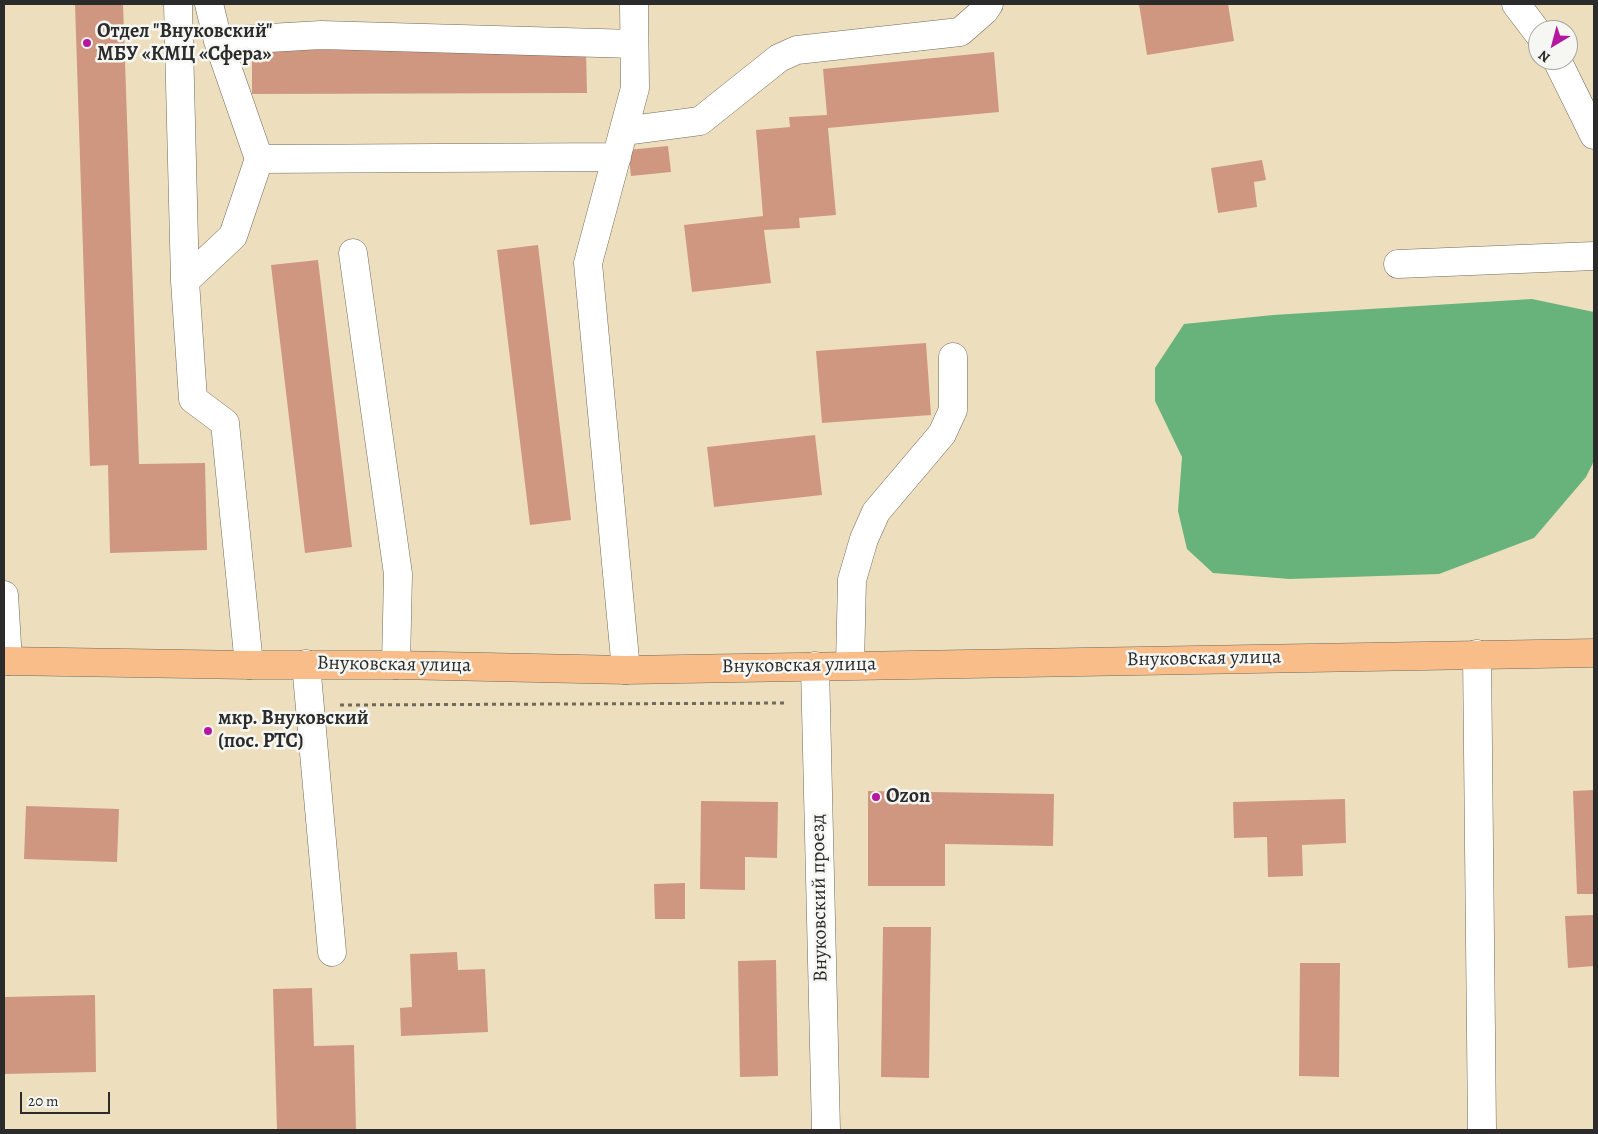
<!DOCTYPE html>
<meta charset="utf-8">
<style>
body{margin:0}
#map{position:relative;width:1598px;height:1134px;overflow:hidden;background:#eddfbe;font-family:Alegreya,serif}
canvas{display:block}
.frame{position:absolute;inset:0;border:5px solid #2b2b2b;pointer-events:none}
.north{position:absolute;left:1528px;top:20px;width:50px;height:50px;box-sizing:border-box;background:#f6f6f2;border:1px solid #a5a5a2;border-radius:50%;rotate:217deg;font-size:14px;font-weight:700;line-height:20px;text-align:center;color:#2b2b2b}
.north::after{content:'';display:block;margin:auto;width:18px;height:22px;background:#b5179e;clip-path:polygon(50% 0,100% 100%,50% 72%,0 100%)}
.scale{position:absolute;left:20px;top:1092px;width:90px;height:22px;box-sizing:border-box;border:2px solid #2b2b2b;border-top:0;padding-left:6px;font-size:15px;line-height:18px;white-space:nowrap;color:#2b2b2b;-webkit-text-stroke:4px #f6f6f2;paint-order:stroke}
</style>
<div id="map">
<canvas width="1598" height="1134"></canvas>
<div class="frame"></div>
<div class="north">N</div>
<div class="scale">20 m</div>
</div>
<script>
const c = document.querySelector('canvas').getContext('2d');
c.lineJoin = 'round';
function fill(path, color) { c.fillStyle = color; c.fill(path, 'evenodd'); }
const shape = rows => new Path2D(rows.map(r => 'M' + r).join(''));
function strokePath(path, color, width, dash) { c.strokeStyle = color; c.lineWidth = width; c.lineCap = dash ? 'butt' : 'round'; c.setLineDash(dash || []); c.stroke(path); }
function drawText(font, color, halo, rows, align = 'center') {
  c.font = font + ' Alegreya,serif'; c.lineWidth = 5; c.setLineDash([]); c.textBaseline = 'middle'; c.strokeStyle = halo; c.fillStyle = color; for (const [text, x, y, turn = 0] of rows) {
    c.save(); c.translate(x, y); c.rotate((+turn || 0) * Math.PI / 180); c.textAlign = isNaN(turn) ? turn : align; if (halo) c.strokeText(text, 0, 0); c.fillText(text, 0, 0); c.restore();
  }
}
fill(shape([
 [1532,299,1594,312,1594,461,1586,477,1534,538,1439,574,1290,579,1213,573,1187,549,1178,511,1182,457,1155,401,1155,368,1184,324,1273,315]
]), '#68b37b');
fill(shape([
 [75,4,123,4,139,464,205,463,207,550,110,553,108,465,90,466],
 [1139,4,1228,4,1234,41,1147,55],
 [586,49,587,93,252,94,252,50],
 [994,52,999,112,828,128,836,215,799,218,800,228,764,230,771,283,692,292,684,225,763,216,756,130,790,127,789,117,827,115,823,69],
 [668,146,671,172,631,176,628,150],
 [1262,160,1266,180,1254,182,1257,207,1218,213,1211,168],
 [538,245,571,520,530,525,497,250],
 [318,260,352,547,305,553,271,265],
 [926,343,931,415,822,423,816,351],
 [815,435,822,495,714,507,707,447],
 [1594,790,1594,894,1577,894,1573,791],
 [868,791,1054,794,1053,846,945,844,945,886,868,886],
 [1345,799,1346,843,1302,845,1303,876,1268,877,1267,837,1234,838,1233,802],
 [701,801,778,802,777,858,745,857,745,890,700,889],
 [26,806,119,809,117,862,24,859],
 [685,883,685,919,655,919,654,884],
 [1594,915,1594,966,1568,968,1565,916],
 [883,927,931,927,929,1078,881,1077],
 [457,952,458,970,485,969,488,1032,401,1036,400,1008,412,1007,410,954],
 [776,960,778,1076,740,1077,738,961],
 [1300,963,1340,963,1339,1077,1299,1076],
 [312,988,314,1046,354,1045,356,1130,277,1130,273,989],
 [95,995,96,1072,4,1074,4,997]
]), '#d09780');
const minor = shape([
 [178,4,185,281,193,399,225,423,249,665],
 [209,4,218,41,259,159,617,157],
 [1516,4,1538,33],
 [218,41,321,35,634,44],
 [1557,60,1594,135],
 [624,131,700,121,779,58,797,50,960,32,984,11,989,4],
 [353,253,398,574,396,665],
 [1398,264,1594,256],
 [185,281,233,236,259,159],
 [4,595,8,661],
 [1477,654,1482,1130],
 [306,664,332,952],
 [850,665,852,580,864,539,876,512,942,434,953,410,953,357],
 [815,666,826,1130],
 [626,670,588,263,635,88,634,4]
]);
const major = shape([
 [4,661,249,665,396,665,626,670,1594,653]
]);
strokePath(minor, '#6f6a5e', 29);
strokePath(major, '#6f6a5e', 29);
strokePath(shape([
 [340,705,788,703]
]), '#6f6a5e', 3, [4, 4]);
strokePath(minor, '#fff', 28);
strokePath(major, '#f8bd89', 28);
for (const [x, y, r, color] of [
 [87,43,5,"#b5179e"],
 [208,731,5,"#b5179e"],
 [876,797,5,"#b5179e"]
]) { const dot = new Path2D(); dot.arc(x, y, r, 0, 2 * Math.PI); c.fillStyle = color; c.fill(dot); strokePath(dot, '#f6f6f2', 2); }
drawText('bold 20px', '#2b2b2b', '#f6f6f2', [
 ["Отдел \"Внуковский\"",97,32],
 ["МБУ «КМЦ «Сфера»",97,55],
 ["мкр. Внуковский",218,719],
 ["(пос. РТС)",218,742],
 ["Ozon",886,797]
], 'left');
drawText('20px', '#2b2b2b', '#f6f6f2', [
 ["Внуковская улица",1204,659,-1],
 ["Внуковская улица",394,665,1],
 ["Внуковская улица",799,666,-1],
 ["Внуковский проезд",820,898,-91]
]);
</script>
